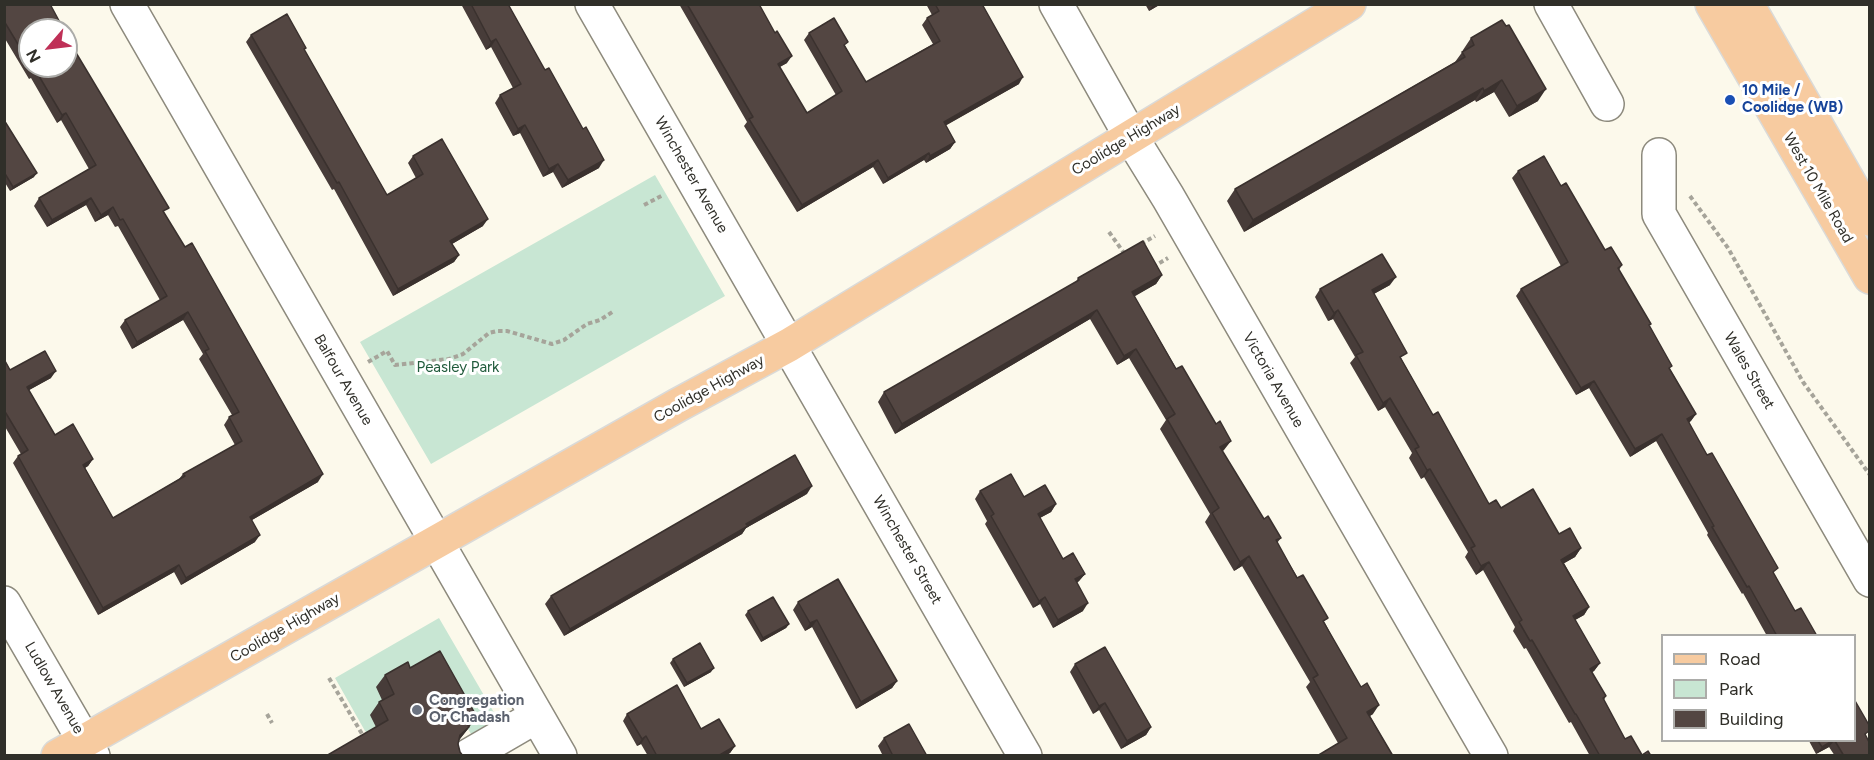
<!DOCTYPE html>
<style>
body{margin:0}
#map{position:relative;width:1874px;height:760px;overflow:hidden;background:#fcf9eb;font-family:Figtree,sans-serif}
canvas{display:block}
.frame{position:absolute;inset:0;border:6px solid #302f29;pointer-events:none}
.legend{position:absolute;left:1661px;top:634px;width:195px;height:108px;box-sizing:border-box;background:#fff;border:2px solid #acaca9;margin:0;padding:8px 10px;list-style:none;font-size:18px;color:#302f29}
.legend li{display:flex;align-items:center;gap:12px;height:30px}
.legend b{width:30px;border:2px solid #acaca9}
.north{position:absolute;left:18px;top:18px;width:60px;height:60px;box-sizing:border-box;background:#fff;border:2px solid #acaca9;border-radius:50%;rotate:242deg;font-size:16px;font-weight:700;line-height:24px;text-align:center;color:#302f29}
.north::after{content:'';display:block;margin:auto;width:21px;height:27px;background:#bf3057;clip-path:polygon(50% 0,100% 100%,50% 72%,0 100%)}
</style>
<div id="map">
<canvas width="1874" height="760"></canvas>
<div class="frame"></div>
<ul class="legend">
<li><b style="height:8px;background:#f7cba0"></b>Road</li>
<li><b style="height:16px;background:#c8e6d3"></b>Park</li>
<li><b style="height:16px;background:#534642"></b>Building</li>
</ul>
<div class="north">N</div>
</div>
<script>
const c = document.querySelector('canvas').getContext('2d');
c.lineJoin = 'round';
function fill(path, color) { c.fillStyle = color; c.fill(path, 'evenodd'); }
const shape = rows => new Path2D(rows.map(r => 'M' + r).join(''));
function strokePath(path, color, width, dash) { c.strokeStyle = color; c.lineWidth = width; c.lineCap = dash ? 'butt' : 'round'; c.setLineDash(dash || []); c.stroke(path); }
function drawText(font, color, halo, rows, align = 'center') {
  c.font = font + ' Figtree,sans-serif'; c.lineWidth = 6; c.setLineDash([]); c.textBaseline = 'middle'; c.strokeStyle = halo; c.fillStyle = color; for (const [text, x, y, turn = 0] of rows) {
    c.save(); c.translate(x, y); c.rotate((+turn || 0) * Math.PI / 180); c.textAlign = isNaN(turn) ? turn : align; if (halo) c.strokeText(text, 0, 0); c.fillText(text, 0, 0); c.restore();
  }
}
fill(shape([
 [655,175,725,296,431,464,360,342],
 [439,618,503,728,476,742,468,729,385,706,379,732,369,738,335,678]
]), '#c8e6d3');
const minor = shape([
 [127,4,560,756],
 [592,4,1025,756],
 [1056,4,1131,137,1168,197,1491,756],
 [1551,4,1607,104],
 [1659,155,1659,214,1870,580],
 [4,603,93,756],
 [468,756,537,716]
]);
const major = shape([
 [1712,4,1870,277],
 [1747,4,1870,219],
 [58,756,678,405,789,345,1349,4]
]);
strokePath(minor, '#8d8a7d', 36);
strokePath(major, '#dadad8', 36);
strokePath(shape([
 [1690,196,1728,248,1803,382,1870,475],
 [644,205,663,195],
 [1109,232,1124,253,1126,252],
 [1141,244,1155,236],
 [1153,267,1168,258],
 [368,362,387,351,395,365,449,359,463,354,489,333,497,331,507,331,552,344,564,340,587,324,600,320,614,311],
 [329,678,365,739],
 [267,714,272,723]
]), '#a6a49a', 4, [4.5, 3]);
strokePath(minor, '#fff', 33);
strokePath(major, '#f7cba0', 33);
fill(shape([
 [4,4,30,30,30,66,66,66,75,51,165,214,318,482,252,520,255,542,181,585,174,572,98,615,13,463,18,456,21,454,4,425,4,359,10,370,51,378,29,390,55,435,93,459,88,466,85,468,113,518,179,479,183,474,235,445,224,425,229,417,232,415,199,359,203,354,183,320,132,349,120,327,125,320,160,300,118,226,115,227,108,215,95,222,86,205,47,227,34,206,39,198,89,169,61,120,57,123,31,78,29,79,4,37],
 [461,4,508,4,599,168,562,188,553,172,543,177,520,133,513,136,495,103,500,95,513,88,491,47,486,50],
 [679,4,759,4,787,63,779,67,807,113,836,95,804,40,809,33,845,46,866,82,933,44,922,25,927,18,932,15,926,4,982,4,1019,84,945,126,955,142,950,149,926,163,924,160,883,184,873,167,797,212,744,126,747,122],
 [1145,4,1161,4,1149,11],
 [251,35,304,50,387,195,416,178,408,163,413,156,483,226,452,244,459,255,454,262,393,296,334,189,332,190,246,42],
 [1471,38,1538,101,1509,117,1494,92,1476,102,1475,100,1244,232,1227,201,1235,189,1455,62,1463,51,1463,50],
 [4,120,34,177,10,191,4,181],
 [1518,171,1561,186,1605,250,1622,265,1619,270,1649,326,1670,369,1696,414,1689,423,1795,611,1817,636,1767,636,1743,593,1742,594,1707,535,1708,533,1656,441,1630,457,1589,388,1576,395,1516,296,1521,289,1561,266,1512,178],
 [1162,275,1156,284,1134,296,1224,450,1222,451,1264,519,1281,538,1277,543,1325,623,1373,714,1370,716,1393,756,1338,743,1306,687,1310,682,1242,566,1234,571,1205,522,1210,514,1160,429,1166,420,1129,358,1117,365,1090,319,895,434,878,402,884,392,1076,282,1078,278],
 [1390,285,1374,294,1402,360,1433,415,1489,504,1559,534,1581,548,1575,557,1564,563,1589,607,1584,615,1575,620,1600,663,1594,671,1592,672,1606,696,1604,700,1625,739,1642,755,1651,756,1590,756,1571,722,1569,723,1526,648,1524,649,1513,631,1515,627,1483,570,1476,575,1465,557,1468,552,1424,477,1421,479,1409,458,1412,453,1385,407,1378,411,1350,363,1355,357,1333,319,1328,321,1315,297,1320,289],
 [980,491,1024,497,1056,504,1051,512,1040,518,1063,559,1085,574,1079,581,1077,583,1083,611,1053,628,1040,604,1033,608,985,524,987,521,975,499],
 [807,494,746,528,742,534,564,636,545,604,551,596],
 [798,602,897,681,892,688,856,709,812,627,805,631,793,610],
 [748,611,789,624,786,628,761,642,745,615],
 [673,659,711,672,684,687,670,663],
 [1075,664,1151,727,1146,735,1121,749,1099,710,1093,714,1070,672],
 [410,668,468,729,459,740,458,744,460,752,376,727,370,715,379,702,382,700,376,687,385,675],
 [627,714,701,729,735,746,730,753,725,756,648,756,641,744,637,746,623,721],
 [1867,737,1869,756,1835,756,1829,747,1816,754,1809,741,1854,741],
 [884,738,927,756,883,756,878,746]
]), '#473c39');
fill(shape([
 [1154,4,1161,4,1149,11],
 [496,39,491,47,486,50,491,42],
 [792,56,787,63,773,71,778,64],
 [1023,77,1019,84,939,129,944,122],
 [1502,80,1494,92,1476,102,1484,91],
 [1483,88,1475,100,1244,232,1253,220],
 [1546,89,1538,101,1509,117,1517,106],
 [66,113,61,120,57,123,62,115],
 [525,125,520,133,513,136,518,129],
 [955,142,950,149,926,163,930,156],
 [929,153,924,160,883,184,888,178],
 [604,160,599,168,562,188,568,180],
 [878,160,873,167,797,212,802,205],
 [558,164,553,172,543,177,549,169],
 [37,173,34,177,10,191,13,187],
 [91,198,86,205,47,227,52,220],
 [113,207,108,215,95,222,101,215],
 [488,219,483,226,445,248,450,241],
 [459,255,454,262,393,296,398,289],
 [1162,275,1156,284,1125,302,1132,292],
 [1396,277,1390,285,1366,298,1372,290],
 [1097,310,1090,319,895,434,902,424],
 [1338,310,1333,319,1328,321,1334,313],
 [188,312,183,320,132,349,137,342],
 [1136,349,1129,358,1117,365,1124,356],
 [56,371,51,378,22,394,27,387],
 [1594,381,1589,388,1576,395,1581,388],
 [1390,398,1385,407,1378,411,1383,403],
 [1696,414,1691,421,1682,427,1687,419],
 [1662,434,1656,441,1630,457,1635,449],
 [1231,441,1224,450,1213,457,1220,447],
 [93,459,88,466,78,472,83,465],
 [1430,469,1424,477,1421,479,1427,470],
 [323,474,318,482,245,524,250,517],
 [812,486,807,494,746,528,742,534,564,636,570,629,746,524],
 [1056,504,1051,512,1032,522,1038,514],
 [260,535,255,542,181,585,186,578],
 [1581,548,1575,557,1556,568,1561,560],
 [1249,556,1242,566,1234,571,1240,562],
 [1489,562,1483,570,1476,575,1481,566],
 [179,565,174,572,98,615,103,608],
 [1085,574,1079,581,1069,587,1075,579],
 [1045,597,1040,604,1033,608,1039,601],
 [1088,603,1083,611,1053,628,1058,620],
 [1589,607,1584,615,1568,624,1573,616],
 [817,620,812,627,805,631,810,623],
 [789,624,786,628,761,642,763,638],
 [1600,663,1594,671,1584,677,1590,669],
 [714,668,711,672,684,687,687,683],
 [897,681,892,688,856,709,861,702],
 [1105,703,1099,710,1093,714,1099,706],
 [1379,705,1373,714,1361,721,1367,712],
 [477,717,460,739,452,747,466,722],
 [1151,727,1146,735,1121,749,1127,741],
 [646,736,641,744,637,746,642,739],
 [1832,741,1834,741,1829,747,1816,754,1822,747],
 [735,746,730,753,725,756,718,756]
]), '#3a312e');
const building = shape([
 [4,4,50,4,64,30,30,30,30,64,4,21,4,4],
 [471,4,508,4,545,70,549,68,583,129,586,127,604,160,568,180,558,164,549,169,525,125,518,129,500,95,521,84,496,39,491,42,471,4],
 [687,4,759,4,775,33,777,31,792,56,778,64,807,113,842,91,809,33,834,18,848,42,844,45,866,82,940,41,927,18,939,11,935,4,982,4,1023,77,944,122,955,142,930,156,929,153,888,178,878,160,802,205,749,119,753,117,687,4],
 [287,14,306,48,304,49,387,195,423,174,413,156,442,139,488,219,450,241,459,255,398,289,339,182,337,183,251,35,287,14],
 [1502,20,1506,26,1509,25,1546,89,1517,106,1502,80,1484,91,1483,88,1253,220,1235,189,1465,57,1462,52,1474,45,1471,38,1502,20],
 [66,33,76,50,75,51,169,208,163,211,185,247,192,243,323,474,250,517,260,535,186,578,179,565,103,608,18,456,28,450,4,410,4,359,10,370,45,351,56,371,27,387,55,435,73,424,93,459,83,465,113,518,185,476,183,474,242,441,229,417,239,412,205,351,209,349,188,312,137,342,125,320,167,296,123,219,120,220,113,207,101,215,91,198,52,220,39,198,96,165,66,113,62,115,36,71,34,72,31,66,66,66,66,33],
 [4,120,37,173,13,187,4,172,4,120],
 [1544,156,1561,186,1566,183,1605,250,1611,247,1622,265,1618,268,1651,324,1649,325,1672,366,1669,368,1696,414,1687,419,1707,455,1712,453,1778,568,1773,572,1795,611,1801,608,1817,636,1777,636,1749,586,1747,587,1712,527,1714,526,1662,434,1635,449,1594,381,1581,388,1521,289,1568,262,1518,171,1544,156],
 [1143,241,1162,275,1132,292,1176,369,1182,366,1216,424,1220,421,1231,441,1220,447,1264,519,1268,516,1281,538,1276,540,1297,578,1303,575,1328,618,1323,621,1361,687,1367,683,1379,705,1367,712,1393,756,1317,756,1347,738,1313,678,1318,675,1249,556,1240,562,1212,513,1219,508,1167,419,1175,414,1136,349,1124,356,1097,310,902,424,884,392,1079,280,1078,278,1143,241],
 [1382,254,1396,277,1372,290,1407,353,1400,357,1433,415,1438,412,1489,504,1496,500,1501,508,1533,489,1559,534,1570,528,1581,548,1561,560,1589,607,1573,616,1600,663,1590,669,1606,696,1603,698,1625,739,1631,736,1642,755,1648,751,1651,756,1600,756,1576,714,1575,714,1532,640,1530,641,1519,622,1522,620,1489,562,1481,566,1471,548,1475,546,1430,469,1427,470,1415,449,1419,447,1390,398,1383,403,1356,355,1363,352,1338,310,1334,313,1320,289,1382,254],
 [795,455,812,486,746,524,748,526,570,629,551,596,795,455],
 [1011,474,1024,497,1045,485,1056,504,1038,514,1063,559,1073,553,1085,574,1075,579,1088,603,1058,620,1045,597,1039,601,991,516,994,514,980,491,1011,474],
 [838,579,897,681,861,702,817,620,810,623,798,602,838,579],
 [773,597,789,624,763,638,748,611,773,597],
 [700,643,714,668,687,683,673,659,700,643],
 [1105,647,1151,727,1127,741,1105,703,1099,706,1075,664,1105,647],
 [440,651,477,717,466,722,469,727,460,735,458,744,460,752,463,756,326,756,388,720,379,702,394,694,385,675,408,662,410,668,440,651],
 [677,685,701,729,719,719,735,746,718,756,657,756,646,736,642,739,627,714,677,685],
 [1854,699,1869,725,1869,731,1865,734,1869,742,1869,756,1844,756,1835,741,1854,741,1854,699],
 [909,724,927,756,893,756,884,738,909,724],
 [1818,741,1832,741,1822,747,1818,741]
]);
fill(building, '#534642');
strokePath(building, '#3a312e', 1.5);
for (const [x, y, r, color] of [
 [1730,100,6,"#1a4fb4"],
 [417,710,6,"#6b7280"]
]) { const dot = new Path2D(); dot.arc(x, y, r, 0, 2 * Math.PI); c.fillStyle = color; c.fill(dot); strokePath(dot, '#fff', 2); }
drawText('bold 15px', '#164399', '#fff', [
 ["10 Mile /",1742,91],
 ["Coolidge (WB)",1742,108]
], 'left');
drawText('15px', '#302f29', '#fff', [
 ["Coolidge Highway",1126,140,-31],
 ["Winchester Avenue",691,175,60],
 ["West 10 Mile Road",1818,188,60],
 ["Wales Street",1749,371,60],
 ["Balfour Avenue",343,380,60],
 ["Victoria Avenue",1273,380,60],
 ["Coolidge Highway",709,389,-29],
 ["Winchester Street",907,550,60],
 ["Coolidge Highway",285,628,-30],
 ["Ludlow Avenue",54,688,60]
]);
drawText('15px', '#215b3c', '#fff', [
 ["Peasley Park",458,368]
]);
drawText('bold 15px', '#5b616d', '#fff', [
 ["Congregation",429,701],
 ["Or Chadash",429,718]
], 'left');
</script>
